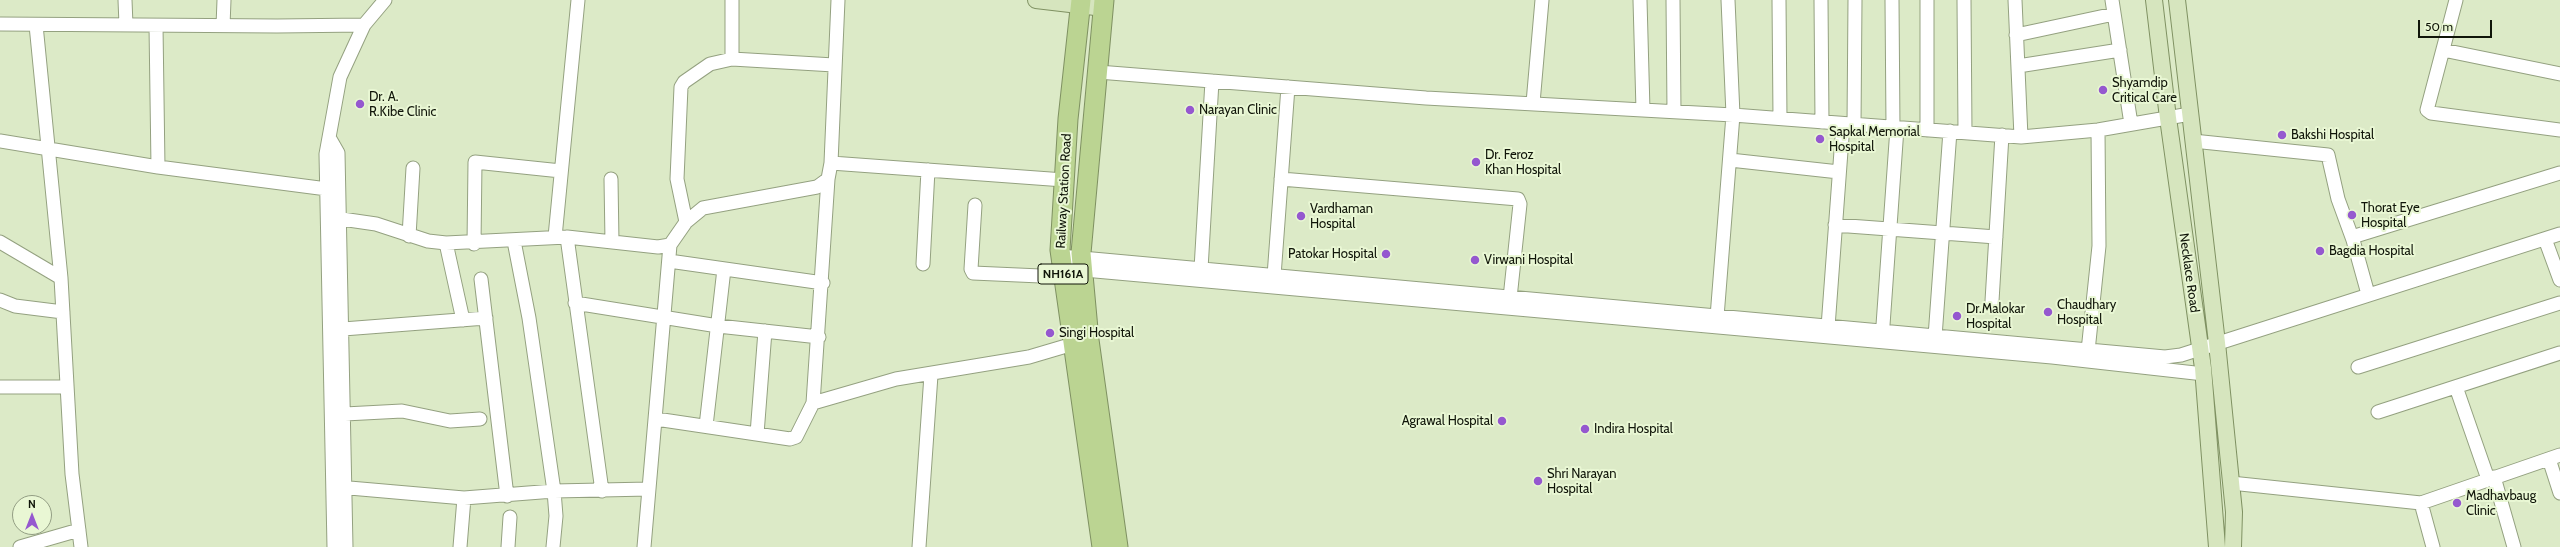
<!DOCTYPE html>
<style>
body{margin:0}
#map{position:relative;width:2560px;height:547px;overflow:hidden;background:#dceac7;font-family:Cabin,sans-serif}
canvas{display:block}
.north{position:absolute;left:12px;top:495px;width:40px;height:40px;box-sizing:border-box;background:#e9f7d4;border:1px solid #929d83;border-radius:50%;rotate:0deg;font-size:11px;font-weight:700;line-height:16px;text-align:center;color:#101509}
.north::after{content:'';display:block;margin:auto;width:14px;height:18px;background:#9558cf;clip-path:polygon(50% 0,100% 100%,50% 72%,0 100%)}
.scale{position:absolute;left:2418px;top:20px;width:74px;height:18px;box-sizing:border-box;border:2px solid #101509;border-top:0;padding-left:5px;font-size:12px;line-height:14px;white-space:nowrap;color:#101509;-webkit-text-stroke:3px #e9f7d4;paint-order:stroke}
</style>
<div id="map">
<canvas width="2560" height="547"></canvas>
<div class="north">N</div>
<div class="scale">50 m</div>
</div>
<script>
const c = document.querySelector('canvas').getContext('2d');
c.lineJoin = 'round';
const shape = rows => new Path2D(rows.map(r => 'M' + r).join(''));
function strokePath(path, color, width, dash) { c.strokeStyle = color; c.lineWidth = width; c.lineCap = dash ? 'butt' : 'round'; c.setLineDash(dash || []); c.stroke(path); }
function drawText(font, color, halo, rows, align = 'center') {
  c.font = font + ' Cabin,sans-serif'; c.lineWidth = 4; c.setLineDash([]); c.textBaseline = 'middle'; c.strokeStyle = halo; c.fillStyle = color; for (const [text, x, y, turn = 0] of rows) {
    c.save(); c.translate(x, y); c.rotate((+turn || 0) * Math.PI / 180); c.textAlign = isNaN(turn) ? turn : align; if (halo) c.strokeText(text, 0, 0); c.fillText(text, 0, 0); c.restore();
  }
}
const minor = shape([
 [125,0,126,25],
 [1640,0,1643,110],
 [1673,0,1674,111],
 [1779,0,1780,118],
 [1821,0,1822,122],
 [1892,0,1893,127],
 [1964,0,1965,132],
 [2015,0,2021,137],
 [2112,0,2131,124],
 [2456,0,2427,110,2431,113,2560,130],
 [0,24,277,26,364,25,385,0],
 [36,25,61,278,72,474,81,547],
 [156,26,158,167],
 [223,26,224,0],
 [2016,35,2114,14],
 [2443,50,2560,74],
 [732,59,732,0],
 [2018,66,2120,50],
 [1098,72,1426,98,1733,115,2021,137,2098,130,2190,114],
 [1533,103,1542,0],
 [1854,125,1855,0],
 [1927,130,1927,0],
 [330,139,338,153,346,547],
 [0,141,158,167,327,189],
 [2193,141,2328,155,2338,199,2353,240,2368,294],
 [1730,160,1839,172],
 [831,163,1064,180],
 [611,179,612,242],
 [1281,179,1518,199,1520,204,1510,298],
 [975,205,971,269,973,273,1063,277],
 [328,217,376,224,428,241,446,243,567,237,658,247,670,245,686,222,703,208,817,187,828,179,831,163,838,0],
 [686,222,677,179,681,87,684,82,710,64,732,59,834,65],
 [1835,225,1996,237],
 [409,236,413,168],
 [555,237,578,0],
 [567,237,602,491],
 [2352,237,2560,173],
 [2545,239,2560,280],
 [514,241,529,318,554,491,556,516,553,547],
 [0,242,61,278],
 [446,243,463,320],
 [474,244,475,162,561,171],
 [1060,256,2165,357,2181,355,2560,234],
 [669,261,823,283],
 [923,264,928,170],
 [1062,268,2052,357,2204,374],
 [1201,269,1212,81],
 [1274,276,1288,87],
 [481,279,507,496],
 [0,300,15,306,63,312],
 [1992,301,2002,135],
 [575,303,718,326,819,337],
 [1717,317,1733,115,1728,0],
 [1828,327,1843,124],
 [343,329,486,318],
 [1935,337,1950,131],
 [1882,339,1897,128],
 [2088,351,2099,246,2098,130],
 [2358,367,2560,303],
 [0,387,66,387],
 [2456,387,2488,479],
 [813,403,896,379,1029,357,1073,344],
 [2378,412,2560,353],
 [345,414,402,411,450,421,480,419],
 [656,419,790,439,796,437,813,403,828,179],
 [706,426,724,269],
 [757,434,765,331],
 [2549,459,2560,493],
 [2494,477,2514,547],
 [2231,483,2421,503,2560,455],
 [338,487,464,498,554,491,649,489],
 [2421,503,2433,547],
 [20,547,79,530],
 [334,547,326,154,340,77,364,25],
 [460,547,464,498],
 [508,547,510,517],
 [644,547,670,245],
 [919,547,931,375]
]);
const major = shape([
 [1036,0,1104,8],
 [2154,0,2168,118,2203,368,2217,547],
 [2177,0,2217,343,2234,512,2233,547]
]);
const highway = shape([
 [1081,0,1068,119,1060,250,1102,547],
 [1104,0,1081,253,1089,340,1118,547]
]);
strokePath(minor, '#94a180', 15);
strokePath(major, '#7f9162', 18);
strokePath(highway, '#7f9162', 21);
strokePath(minor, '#fff', 13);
strokePath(major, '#d6e5be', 16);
strokePath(highway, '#bbd492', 19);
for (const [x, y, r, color] of [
 [2103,90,5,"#9558cf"],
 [360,104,5,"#9558cf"],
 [1190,110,5,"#9558cf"],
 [2282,135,5,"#9558cf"],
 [1820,139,5,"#9558cf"],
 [1476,162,5,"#9558cf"],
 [2352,215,5,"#9558cf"],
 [1301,216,5,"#9558cf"],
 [2320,251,5,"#9558cf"],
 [1386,254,5,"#9558cf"],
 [1475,260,5,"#9558cf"],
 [2048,312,5,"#9558cf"],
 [1957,316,5,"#9558cf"],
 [1050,333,5,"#9558cf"],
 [1502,421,5,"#9558cf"],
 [1585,429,5,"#9558cf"],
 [1538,481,5,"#9558cf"],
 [2457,503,5,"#9558cf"]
]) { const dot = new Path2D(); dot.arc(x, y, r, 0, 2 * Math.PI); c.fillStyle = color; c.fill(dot); strokePath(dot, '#e9f7d4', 1.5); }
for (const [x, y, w] of [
 [1063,274,50]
]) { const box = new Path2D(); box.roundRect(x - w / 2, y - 10, w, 20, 3); c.fillStyle = '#e9f7d4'; c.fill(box); strokePath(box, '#101509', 1); }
drawText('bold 12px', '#101509', null, [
 ["NH161A",1063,274]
]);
drawText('13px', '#101509', '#e9f7d4', [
 ["Shyamdip",2112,83],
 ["Critical Care",2112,98],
 ["Dr. A.",369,97],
 ["R.Kibe Clinic",369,112],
 ["Narayan Clinic",1199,110],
 ["Sapkal Memorial",1829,132],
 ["Hospital",1829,147],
 ["Bakshi Hospital",2291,135],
 ["Dr. Feroz",1485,155],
 ["Khan Hospital",1485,170],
 ["Thorat Eye",2361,208],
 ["Hospital",2361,223],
 ["Vardhaman",1310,209],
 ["Hospital",1310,224],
 ["Bagdia Hospital",2329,251],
 ["Patokar Hospital",1377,254,"right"],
 ["Virwani Hospital",1484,260],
 ["Chaudhary",2057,305],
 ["Hospital",2057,320],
 ["Dr.Malokar",1966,309],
 ["Hospital",1966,324],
 ["Singi Hospital",1059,333],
 ["Agrawal Hospital",1493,421,"right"],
 ["Indira Hospital",1594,429],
 ["Shri Narayan",1547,474],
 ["Hospital",1547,489],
 ["Madhavbaug",2466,496],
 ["Clinic",2466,511]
], 'left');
drawText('13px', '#101509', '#e9f7d4', [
 ["Railway Station Road",1064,191,-87],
 ["Necklace Road",2189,273,82]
]);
</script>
